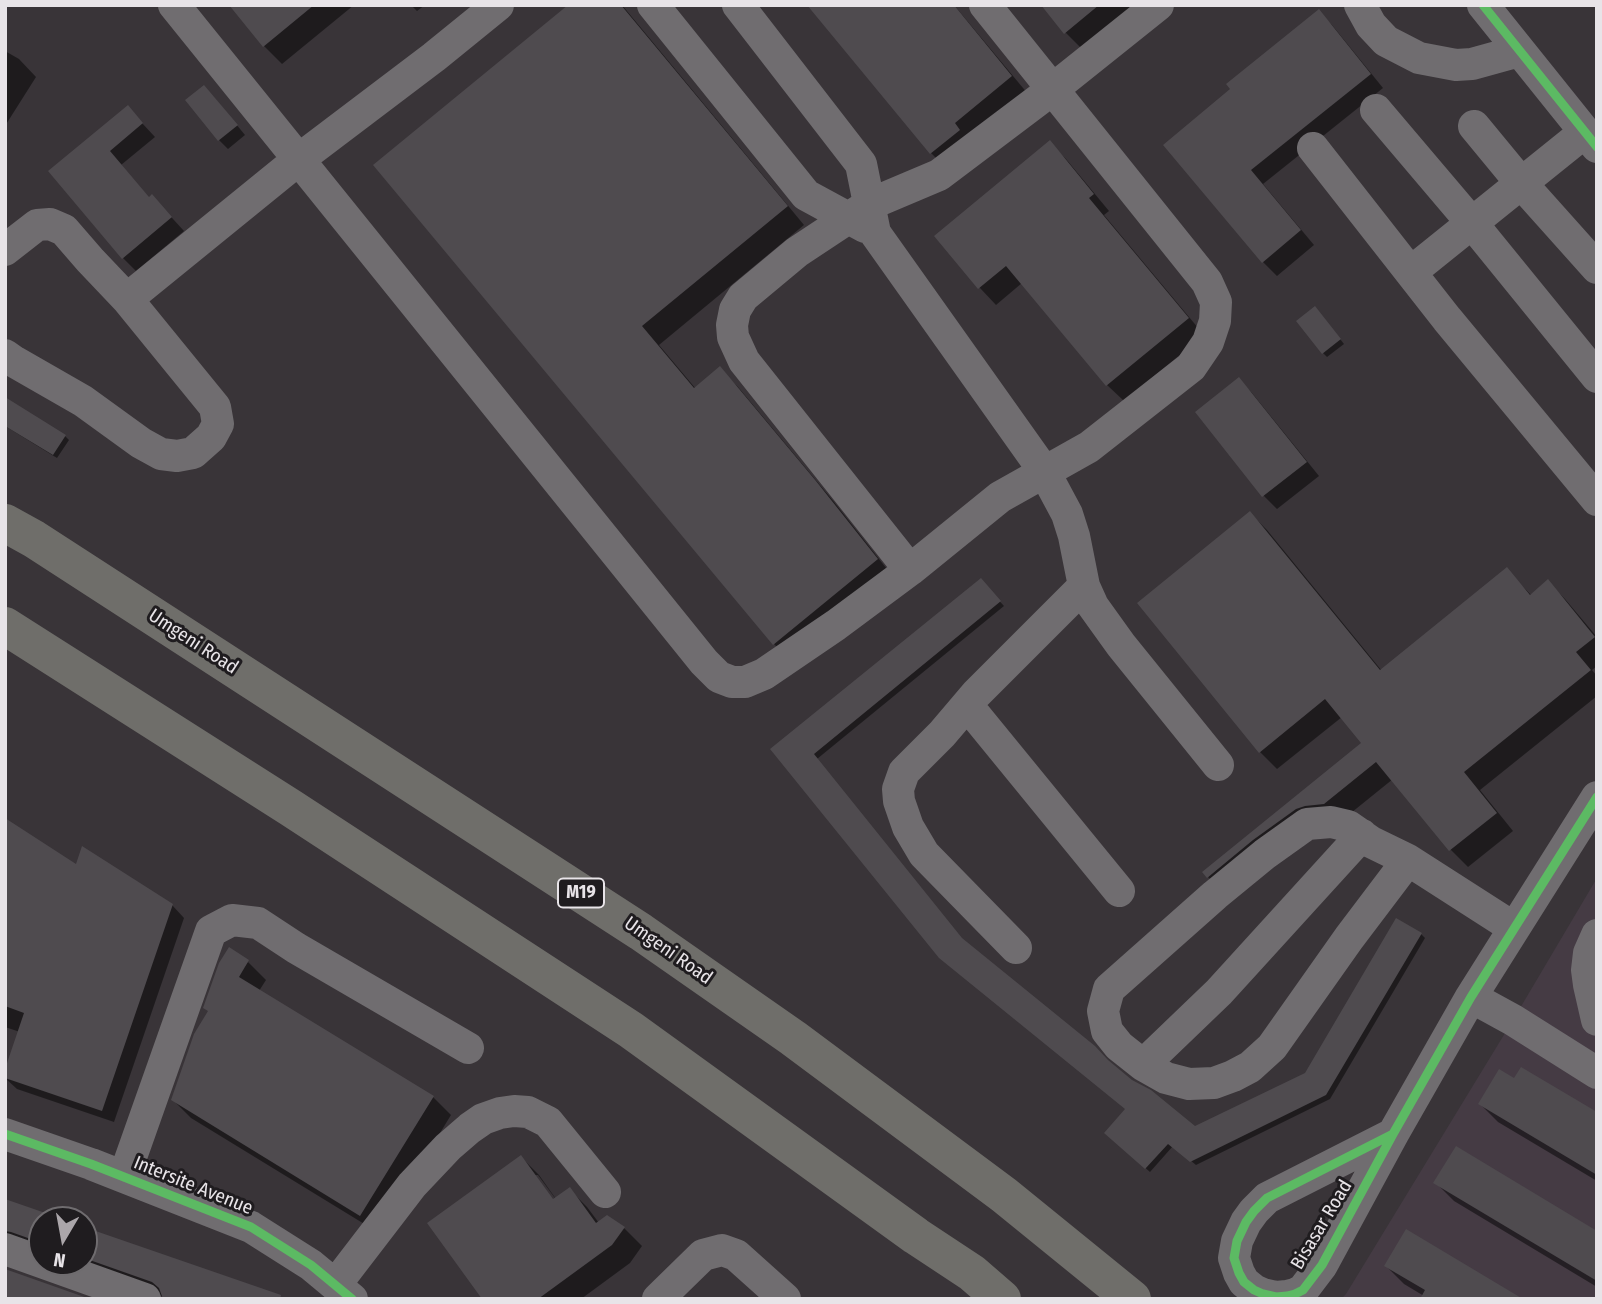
<!DOCTYPE html>
<style>
body{margin:0}
#map{position:relative;width:1602px;height:1304px;overflow:hidden;background:#393438;font-family:"Fira Sans Condensed",sans-serif}
canvas{display:block}
.frame{position:absolute;inset:0;border:7px solid #e8e4e8;pointer-events:none}
.north{position:absolute;left:28px;top:1206px;width:70px;height:70px;box-sizing:border-box;background:#1f1c1f;border:2px solid #6f6c6f;border-radius:50%;rotate:190deg;font-size:19px;font-weight:700;line-height:28px;text-align:center;color:#e8e4e8}
.north::after{content:'';display:block;margin:auto;width:24px;height:32px;background:#aba6aa;clip-path:polygon(50% 0,100% 100%,50% 72%,0 100%)}
</style>
<div id="map">
<canvas width="1602" height="1304"></canvas>
<div class="frame"></div>
<div class="north">N</div>
</div>
<script>
const c = document.querySelector('canvas').getContext('2d');
c.lineJoin = 'round';
function fill(path, color) { c.fillStyle = color; c.fill(path, 'evenodd'); }
const shape = rows => new Path2D(rows.map(r => 'M' + r).join(''));
function strokePath(path, color, width, dash) { c.strokeStyle = color; c.lineWidth = width; c.lineCap = dash ? 'butt' : 'round'; c.setLineDash(dash || []); c.stroke(path); }
function drawText(font, color, halo, rows, align = 'center') {
  c.font = font + ' "Fira Sans Condensed",sans-serif'; c.lineWidth = 6; c.setLineDash([]); c.textBaseline = 'middle'; c.strokeStyle = halo; c.fillStyle = color; for (const [text, x, y, turn = 0] of rows) {
    c.save(); c.translate(x, y); c.rotate((+turn || 0) * Math.PI / 180); c.textAlign = isNaN(turn) ? turn : align; if (halo) c.strokeText(text, 0, 0); c.fillText(text, 0, 0); c.restore();
  }
}
fill(shape([
 [1597,878,1597,1299,1341,1299,1346,1294,1513,1020]
]), '#453b44');
fill(shape([
 [231,5,354,5,282,64,264,46],
 [411,5,425,5,417,11],
 [571,5,622,5,804,225,659,345,696,389,720,369,738,387,834,502,894,578,792,662,774,644,376,165],
 [809,5,954,5,1028,94,948,170,931,153],
 [1043,5,1139,5,1083,50,1065,32],
 [1319,12,1332,25,1383,88,1263,184,1314,245,1277,276,1263,262,1165,145,1233,89],
 [5,51,19,59,36,77,5,126],
 [213,96,245,135,228,149,219,140],
 [128,108,155,137,121,165,150,199,152,196,184,231,136,271,123,258,51,171],
 [1050,143,1066,159,1109,211,1104,215,1204,335,1124,401,1107,385,1022,283,996,305,980,288,937,236],
 [1319,312,1344,344,1327,357,1323,353],
 [1239,379,1252,393,1319,476,1277,509,1264,496],
 [5,426,65,436,69,440,57,458],
 [1250,513,1267,530,1382,671,1507,570,1531,595,1548,582,1565,599,1597,637,1597,666,1592,670,1597,676,1597,696,1480,790,1513,831,1468,867,1451,850,1393,779,1341,821,1225,894,1208,877,1363,743,1342,717,1277,769,1260,752],
 [981,581,1004,606,817,759,964,942,1109,1064,1194,1128,1306,1074,1421,934,1425,938,1330,1099,1196,1165,1173,1146,1150,1172,1110,1137,1127,1109,773,749],
 [5,820,77,867,172,905,184,918,114,1122,17,1089,5,1078,20,1032,5,1027],
 [248,962,266,980,259,991,433,1097,451,1115,379,1233,191,1118,173,1100,209,1012],
 [1515,1080,1597,1114,1597,1181,1498,1122,1480,1104],
 [521,1157,539,1175,556,1199,569,1189,587,1207,599,1223,624,1228,642,1246,630,1263,581,1299,484,1299],
 [534,1175,538,1175,560,1205,557,1207],
 [1436,1183,1597,1233,1597,1287,1454,1201],
 [5,1201,60,1220,42,1220,42,1253,5,1262],
 [84,1228,264,1299,164,1297,67,1262,84,1262],
 [1407,1232,1429,1299,1404,1284,1386,1266]
]), '#0007');
fill(shape([
 [229,5,314,5,263,47],
 [568,5,621,5,788,206,642,326,694,388,720,366,816,481,878,559,773,645,373,165],
 [807,5,954,5,1012,76,955,123,960,130,930,154],
 [1041,5,1099,5,1064,34],
 [1319,9,1371,74,1251,170,1301,230,1262,263,1163,145,1230,89,1226,84],
 [204,85,238,125,218,141,185,100],
 [128,105,143,123,110,151,149,197,152,194,172,217,122,259,48,171],
 [1050,140,1094,194,1089,198,1189,318,1106,386,1006,266,978,289,934,236],
 [1315,306,1341,339,1322,354,1296,321],
 [1239,377,1307,462,1262,497,1195,412],
 [5,397,66,435,53,455,5,426],
 [1250,511,1380,670,1507,567,1530,595,1548,579,1595,637,1576,652,1591,670,1464,772,1497,813,1449,851,1376,762,1324,804,1305,806,1296,809,1253,840,1207,878,1202,872,1361,743,1325,699,1259,753,1137,603],
 [981,578,1001,601,814,754,962,938,1095,1046,1108,1060,1132,1080,1151,1090,1195,1126,1305,1073,1396,918,1422,933,1326,1095,1190,1162,1168,1144,1145,1169,1104,1133,1125,1109,939,958,770,749],
 [5,818,76,864,82,846,173,904,102,1111,5,1078,5,1069,24,1013,5,1006],
 [229,947,249,960,239,977,434,1096,360,1216,171,1100,194,1034,208,1011,203,1008,219,963],
 [1521,1067,1597,1112,1597,1175,1478,1104,1499,1069,1514,1078],
 [1456,1146,1597,1231,1597,1281,1433,1183],
 [521,1155,553,1199,570,1187,596,1223,607,1215,625,1227,612,1245,538,1299,482,1299,427,1223],
 [5,1199,54,1216,64,1220,42,1220,42,1243,11,1232,5,1231],
 [84,1227,281,1295,280,1299,163,1299,159,1288,152,1282,84,1258],
 [1406,1229,1523,1299,1420,1299,1425,1290,1384,1266],
 [5,1269,90,1299,5,1299]
]), '#4f4b4f');
strokePath(shape([
 [174,5,704,662,719,677,732,682,745,682,764,674,836,625,910,570,1000,497,1089,447,1191,367,1208,342,1215,321,1216,302,1207,282,985,5],
 [653,5,806,195,865,227],
 [738,5,861,164,875,233,1044,471,1067,514,1074,536,1084,586,1093,606,1121,645,1218,765],
 [1360,5,1371,25,1386,41,1419,58,1456,65,1472,64,1519,51],
 [1483,5,1597,147],
 [1376,110,1471,222,1597,377],
 [1474,126,1521,183,1597,268],
 [1313,148,1447,319,1597,500],
 [5,250,37,225,50,224,64,230,90,260,127,299,215,407,218,424,211,437,193,453,177,456,161,454,141,443,83,401,15,362,5,355],
 [1411,272,1585,132],
 [127,299,298,160,434,57,498,5],
 [910,570,744,361,733,337,732,325,735,310,743,297,797,252,868,205,939,175,1053,89,1158,5],
 [967,705,1119,891],
 [1408,860,1349,938,1272,1047,1250,1067,1233,1076,1214,1083,1189,1084,1166,1078,1143,1065,1119,1046,1107,1031,1103,1011,1109,989,1215,895,1265,854,1307,824,1331,822,1348,826,1371,842,1408,860,1514,928],
 [1597,935,1589,953,1587,970,1589,985,1597,1020],
 [1016,948,924,854,908,827,899,801,898,789,904,772,942,734,976,694,1084,586],
 [1471,997,1513,1020,1597,1073],
 [1143,1065,1219,992,1362,835],
 [5,1134,91,1164,251,1227,311,1265,352,1299],
 [1393,1134,1267,1198,1254,1211,1246,1222,1237,1241,1234,1258,1239,1273,1244,1282,1254,1290,1263,1294,1276,1297,1287,1296,1295,1294,1303,1290,1322,1265,1393,1134,1471,997,1597,797],
 [124,1177,211,931,232,920,258,923,296,948,468,1048],
 [5,1249,145,1299],
 [336,1284,412,1185,448,1147,470,1128,483,1119,500,1113,514,1111,528,1112,548,1122,605,1192],
 [658,1299,703,1255,722,1250,736,1255,785,1299]
]), '#706d70', 32);
strokePath(shape([
 [5,523,34,539,641,932,793,1038,1004,1195,1132,1299],
 [5,626,291,808,631,1030,916,1236,972,1273,1002,1299]
]), '#6f6e6a', 38);
strokePath(shape([
 [1483,5,1597,147],
 [5,1134,91,1164,251,1227,311,1265,352,1299],
 [1393,1134,1267,1198,1254,1211,1246,1222,1237,1241,1234,1258,1239,1273,1244,1282,1254,1290,1263,1294,1276,1297,1287,1296,1295,1294,1303,1290,1322,1265,1393,1134,1471,997,1597,797]
]), '#5cba63', 9);
for (const [x, y, w] of [
 [581,893,46]
]) { const box = new Path2D(); box.roundRect(x - w / 2, y - 14.5, w, 29, 5); c.fillStyle = '#1f1c1f'; c.fill(box); strokePath(box, '#e8e4e8', 2); }
drawText('bold 18px', '#e8e4e8', null, [
 ["M19",581,893]
]);
drawText('19px', '#e8e4e8', '#1f1c1f', [
 ["Umgeni Road",193,642,33],
 ["Umgeni Road",668,951,35],
 ["Intersite Avenue",193,1186,22],
 ["Bisasar Road",1322,1225,-59]
]);
</script>
